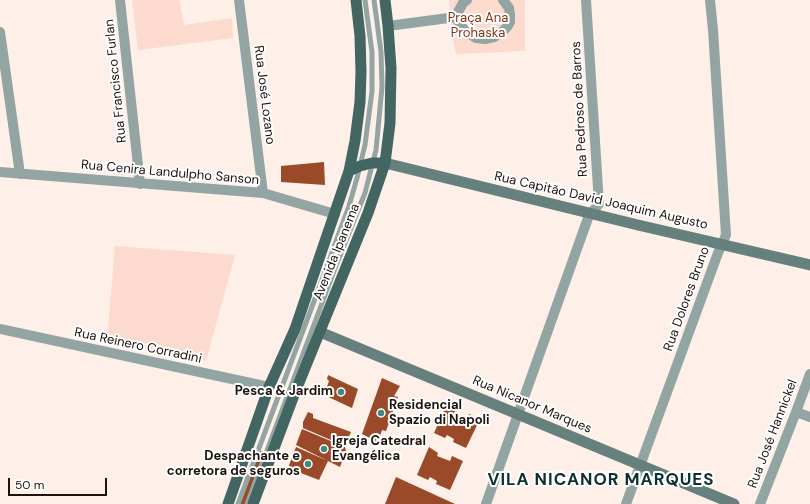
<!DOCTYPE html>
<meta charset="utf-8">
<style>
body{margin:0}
#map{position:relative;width:810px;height:504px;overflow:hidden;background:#feefe9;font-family:"DM Sans",sans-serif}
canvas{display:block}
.scale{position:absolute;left:8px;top:478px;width:99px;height:18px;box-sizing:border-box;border:2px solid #1e120d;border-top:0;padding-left:5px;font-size:12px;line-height:14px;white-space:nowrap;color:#1e120d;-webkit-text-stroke:3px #fff;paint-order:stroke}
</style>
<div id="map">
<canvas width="810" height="504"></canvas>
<div class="scale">50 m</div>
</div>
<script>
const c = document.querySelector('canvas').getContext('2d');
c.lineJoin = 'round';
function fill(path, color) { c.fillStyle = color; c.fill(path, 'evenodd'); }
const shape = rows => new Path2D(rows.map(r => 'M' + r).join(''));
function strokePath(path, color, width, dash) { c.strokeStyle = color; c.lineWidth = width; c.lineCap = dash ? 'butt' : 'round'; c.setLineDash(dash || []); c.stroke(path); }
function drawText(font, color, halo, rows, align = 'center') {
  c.font = font + ' "DM Sans",sans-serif'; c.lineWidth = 4; c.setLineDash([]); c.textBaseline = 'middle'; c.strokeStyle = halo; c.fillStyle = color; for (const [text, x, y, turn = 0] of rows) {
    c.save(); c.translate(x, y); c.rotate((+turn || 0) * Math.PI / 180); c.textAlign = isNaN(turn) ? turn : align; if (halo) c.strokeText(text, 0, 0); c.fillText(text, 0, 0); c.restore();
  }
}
fill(shape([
 [132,0,179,0,184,25,232,18,233,38,138,50],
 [449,0,525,0,525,51,456,54,451,30],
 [115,246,235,255,206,361,107,340]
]), '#fcdace');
fill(shape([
 [324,162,325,185,281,182,281,166],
 [328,375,358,389,352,408,324,395,329,381,327,379],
 [382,378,400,386,394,396,398,397,386,431,382,430,378,442,362,434],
 [446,406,455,411,453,415,467,419,469,414,480,419,466,448,453,442,454,439,447,435,445,438,434,433],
 [308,412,313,414,313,418,351,432,345,446,303,428,303,422],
 [302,429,345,447,346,451,340,467,296,445],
 [296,447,328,461,319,480,288,468],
 [429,447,438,453,437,456,450,461,452,456,463,461,450,490,436,484,437,481,430,477,428,480,417,475],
 [260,451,264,452,245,504,240,504],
 [396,477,455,504,385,504]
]), '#9a4a29');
strokePath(shape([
 [238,504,328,264,339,233,349,206,357,178,365,145,372,91,372,52,365,0],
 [247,504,337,263,365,193,376,150,382,87,381,52,374,0]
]), '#93a5a3', 5);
strokePath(shape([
 [120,0,140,184],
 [239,0,263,193],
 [467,0,463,3,458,12,456,17,460,25,468,33,476,38,485,39,494,37,502,32,507,27,510,22,510,15,509,8,503,0],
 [388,26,456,17],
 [0,32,20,174],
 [0,172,263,193,335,214],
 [0,329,269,387],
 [796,412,810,417],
 [486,504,588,218,591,213,599,204,586,0],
 [626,504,718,253,726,235,713,30,710,0],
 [760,504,796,412,810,374]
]), '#93a5a3', 10);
strokePath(shape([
 [385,163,638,225,810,265],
 [320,332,734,504]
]), '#65807d', 11);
strokePath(shape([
 [349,171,360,166,372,163,385,163],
 [228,504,269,387,295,329,349,171,355,141,360,102,361,72,360,36,356,0],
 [253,504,294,395,368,213,385,163,390,123,391,68,388,26,385,0]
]), '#446663', 11);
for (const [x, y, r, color] of [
 [341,392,4,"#428984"],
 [381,413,4,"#428984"],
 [324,449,4,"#428984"],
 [308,464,4,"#428984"]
]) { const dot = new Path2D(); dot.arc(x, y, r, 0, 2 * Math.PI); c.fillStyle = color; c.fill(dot); strokePath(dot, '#fff', 1.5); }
drawText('13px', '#823411', '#fff', [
 ["Praça Ana",478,19],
 ["Prohaska",478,34]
]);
drawText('13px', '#1e120d', '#fff', [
 ["Rua Francisco Furlan",116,81,-96],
 ["Rua José Lozano",264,95,83],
 ["Rua Pedroso de Barros",580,109,-93],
 ["Rua Cenira Landulpho Sanson",170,173,5],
 ["Rua Capitão David Joaquim Augusto",601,201,13],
 ["Avenida Ipanema",337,252,-68],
 ["Rua Dolores Bruno",687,299,-70],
 ["Rua Reinero Corradini",138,346,12],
 ["Rua Nicanor Marques",532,405,23],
 ["Rua José Hannickel",773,434,-69]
]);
drawText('bold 13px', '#1e120d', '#fff', [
 ["Pesca & Jardim",333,392],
 ["Residencial",389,406,"left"],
 ["Spazio di Napoli",389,421,"left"],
 ["Igreja Catedral",332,442,"left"],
 ["Evangélica",332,457,"left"],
 ["Despachante e",300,457],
 ["corretora de seguros",300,472]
], 'right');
c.letterSpacing = '1px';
drawText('bold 17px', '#0d302e', '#fff', [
 ["VILA NICANOR MARQUES",601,481]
]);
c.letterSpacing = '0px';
</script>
